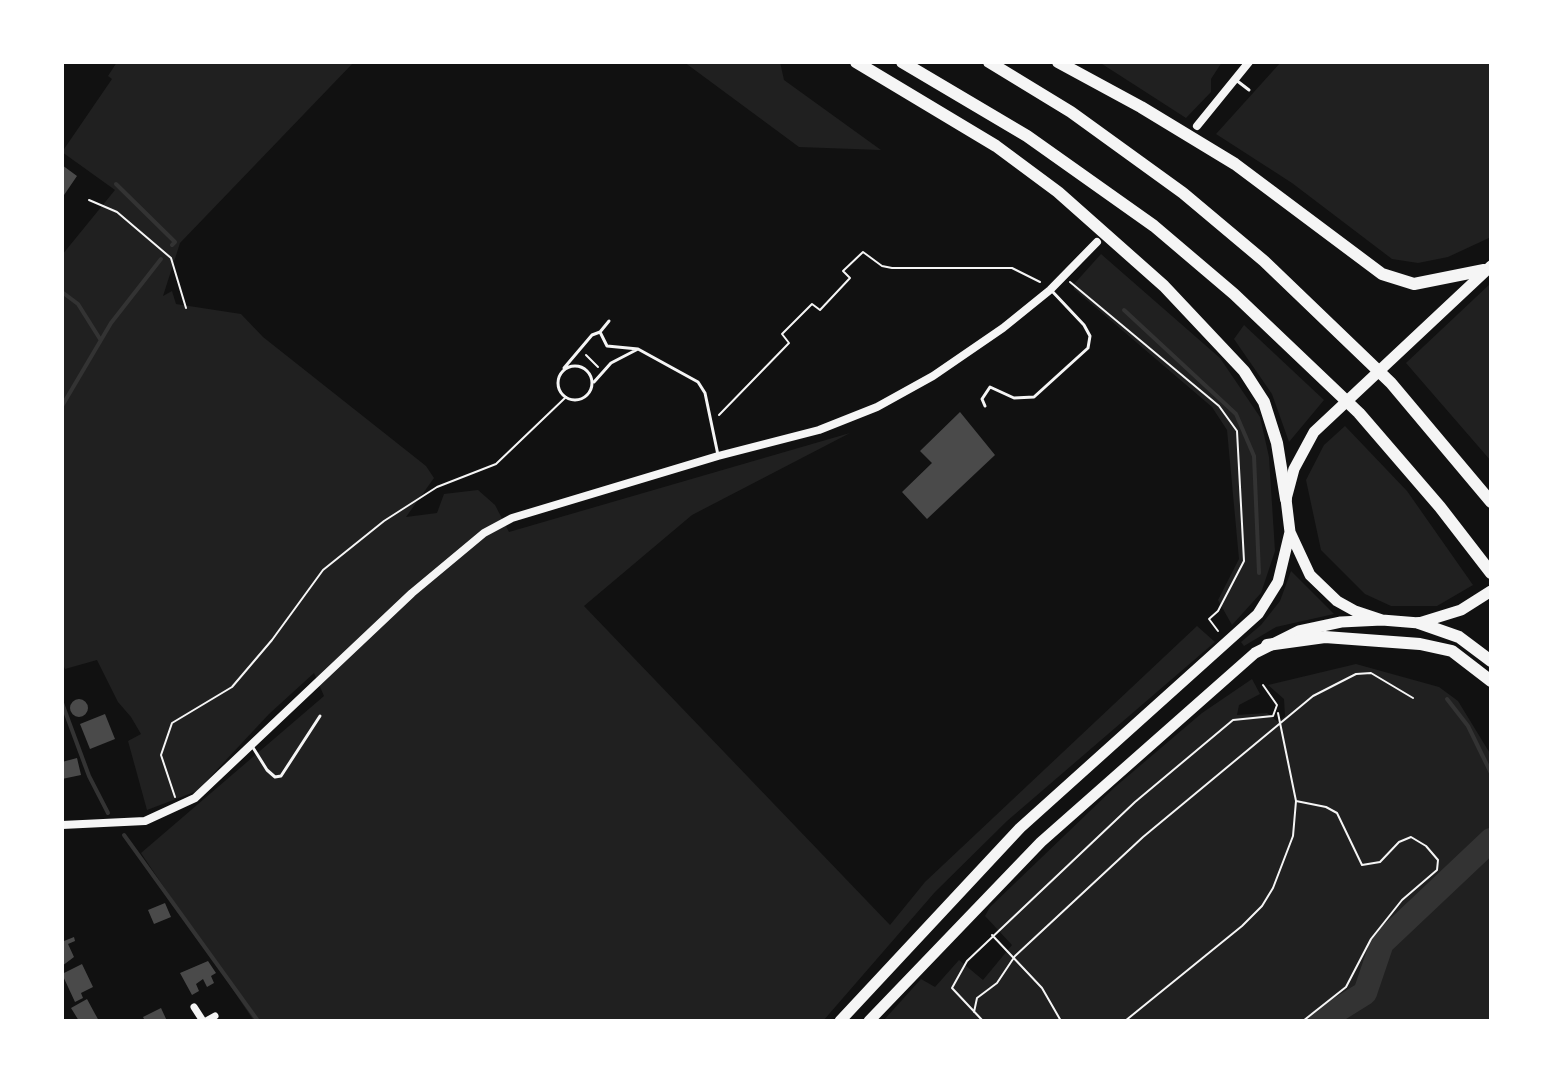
<!DOCTYPE html>
<style>
body{margin:0}
#map{position:relative;width:1553px;height:1083px;overflow:hidden;background:#111;font-family:"Sofia Sans Condensed",sans-serif}
canvas{display:block}
.frame{position:absolute;inset:0;border:64px solid #fff;pointer-events:none}
</style>
<div id="map">
<canvas width="1553" height="1083"></canvas>
<div class="frame"></div>
</div>
<script>
const c = document.querySelector('canvas').getContext('2d');
c.lineJoin = 'round';
function fill(path, color) { c.fillStyle = color; c.fill(path, 'evenodd'); }
const shape = rows => new Path2D(rows.map(r => 'M' + r).join(''));
function strokePath(path, color, width, dash) { c.strokeStyle = color; c.lineWidth = width; c.lineCap = dash ? 'butt' : 'round'; c.setLineDash(dash || []); c.stroke(path); }
fill(shape([
 [117,62,354,62,180,243,163,296,172,291,176,304,241,314,263,337,426,466,434,478,406,517,437,513,444,494,478,490,495,505,509,532,850,433,692,515,584,606,890,925,925,882,1197,626,1215,642,1007,821,935,892,823,1021,254,1021,141,853,324,696,314,673,269,714,197,791,147,810,128,741,141,734,131,717,118,702,97,660,65,669,62,662,62,255,115,190,62,152,112,79,108,76],
 [684,62,780,62,784,80,881,150,799,147],
 [1099,62,1222,62,1211,79,1211,92,1186,118],
 [1281,62,1491,62,1491,237,1448,257,1418,263,1392,259,1292,183,1216,134],
 [1101,254,1220,358,1260,417,1269,457,1275,551,1261,593,1232,625,1218,600,1239,559,1227,430,1212,407,1074,289,1074,284],
 [1491,283,1491,461,1406,363],
 [1244,325,1324,400,1289,442,1272,394,1234,339],
 [1345,426,1407,491,1473,585,1437,606,1391,606,1365,594,1321,550,1306,480,1324,445],
 [1291,571,1334,614,1276,627,1244,646,1241,642,1261,625,1280,601],
 [1356,664,1439,687,1458,701,1491,755,1491,1021,883,1021,921,979,935,987,959,960,983,980,1012,945,985,916,990,907,1115,787,1202,713,1252,679,1260,694,1239,705,1237,715,1267,713,1278,722,1285,716,1284,699,1268,685]
]), '#202020');
strokePath(shape([
 [116,184,175,242,172,245],
 [62,292,78,304,100,339],
 [1124,310,1236,414,1254,456,1259,573],
 [62,406,111,323,161,259],
 [1447,699,1468,726,1491,773],
 [62,703,89,776,108,813],
 [124,835,258,1021],
 [1328,1013,1343,1021]
]), '#333', 4);
strokePath(shape([
 [1320,1021,1365,993,1382,943,1491,840]
]), '#333', 24);
fill(shape([
 [62,165,77,176,62,198],
 [960,412,995,455,927,519,902,492,932,463,920,451],
 '70 708a9 9 0 1 1 18 0a9 9 0 1 1-18 0Z',
 [105,714,115,739,90,749,80,724],
 [77,758,81,775,62,779,62,762],
 [165,903,171,917,154,924,148,910],
 [62,936,64,941,74,937,75,941,68,944,74,957,62,966],
 [208,961,216,973,211,976,214,983,207,987,203,979,196,984,199,991,192,995,180,973],
 [82,964,93,987,81,993,83,998,75,1002,62,974],
 [87,999,94,1012,99,1021,79,1021,71,1008],
 [161,1008,167,1021,145,1021,143,1017]
]), '#4a4a4a');
strokePath(shape([
 [89,200,117,212,171,258,186,308],
 [1070,282,1219,406,1237,431,1244,561,1218,611,1209,619,1218,631],
 [586,355,598,367],
 [719,415,789,343,782,334,812,304,820,310,850,278,843,271,863,252,882,266,892,268,1012,268,1040,282],
 [175,797,161,755,172,723,232,687,272,640,323,570,384,521,437,487,496,464,566,397],
 [1296,801,1326,807,1337,813,1362,865,1380,862,1399,842,1411,837,1426,846,1438,860,1437,870,1402,900,1371,939,1346,987,1303,1021],
 [992,935,1042,988,1061,1021],
 [974,1012,977,998,997,983,1015,956,1143,837,1313,696,1356,674,1371,673,1413,698],
 [983,1021,952,988,967,961,1135,802,1233,720,1273,716,1277,705,1263,685],
 [1125,1021,1242,926,1262,906,1273,888,1293,836,1296,801,1278,713]
]), '#f5f5f5', 2);
strokePath(shape([
 [1236,80,1249,90],
 [609,321,600,332,607,346,638,349,698,382,705,393,718,455],
 '558 383a17 17 0 1 1 34 0a17 17 0 1 1-34 0Z',
 [564,368,592,335,600,332],
 [594,382,611,363,638,349],
 [985,406,982,399,990,387,1014,398,1034,397,1088,348,1090,336,1084,325,1051,290],
 [252,746,267,770,275,777,281,776,320,716]
]), '#f5f5f5', 3);
strokePath(shape([
 [194,1007,203,1021],
 [206,1021,215,1016]
]), '#f5f5f5', 7);
strokePath(shape([
 [1197,126,1249,62],
 [62,825,145,821,195,798,412,593,484,533,512,518,718,456,819,430,877,407,933,376,1003,328,1050,290,1097,242]
]), '#f5f5f5', 8);
strokePath(shape([
 [1491,266,1314,432,1294,469,1286,499,1290,532,1310,575,1337,601,1355,611,1382,620,1419,623,1461,610,1491,591],
 [840,1021,1020,828,1258,614,1278,582,1290,532],
 [869,1021,1041,842,1255,653,1299,631,1341,622,1382,620]
]), '#f5f5f5', 11);
strokePath(shape([
 [856,62,996,146,1058,192,1164,286,1244,371,1264,402,1277,443,1286,499],
 [902,62,1027,136,1154,226,1234,294,1359,413,1440,507,1491,573],
 [989,62,1071,112,1183,193,1264,261,1391,383,1491,502],
 [1058,62,1141,107,1235,164,1382,274,1414,284,1484,270],
 [1419,623,1459,637,1491,661],
 [1267,645,1325,637,1420,644,1452,651,1491,681]
]), '#f5f5f5', 12);
</script>
